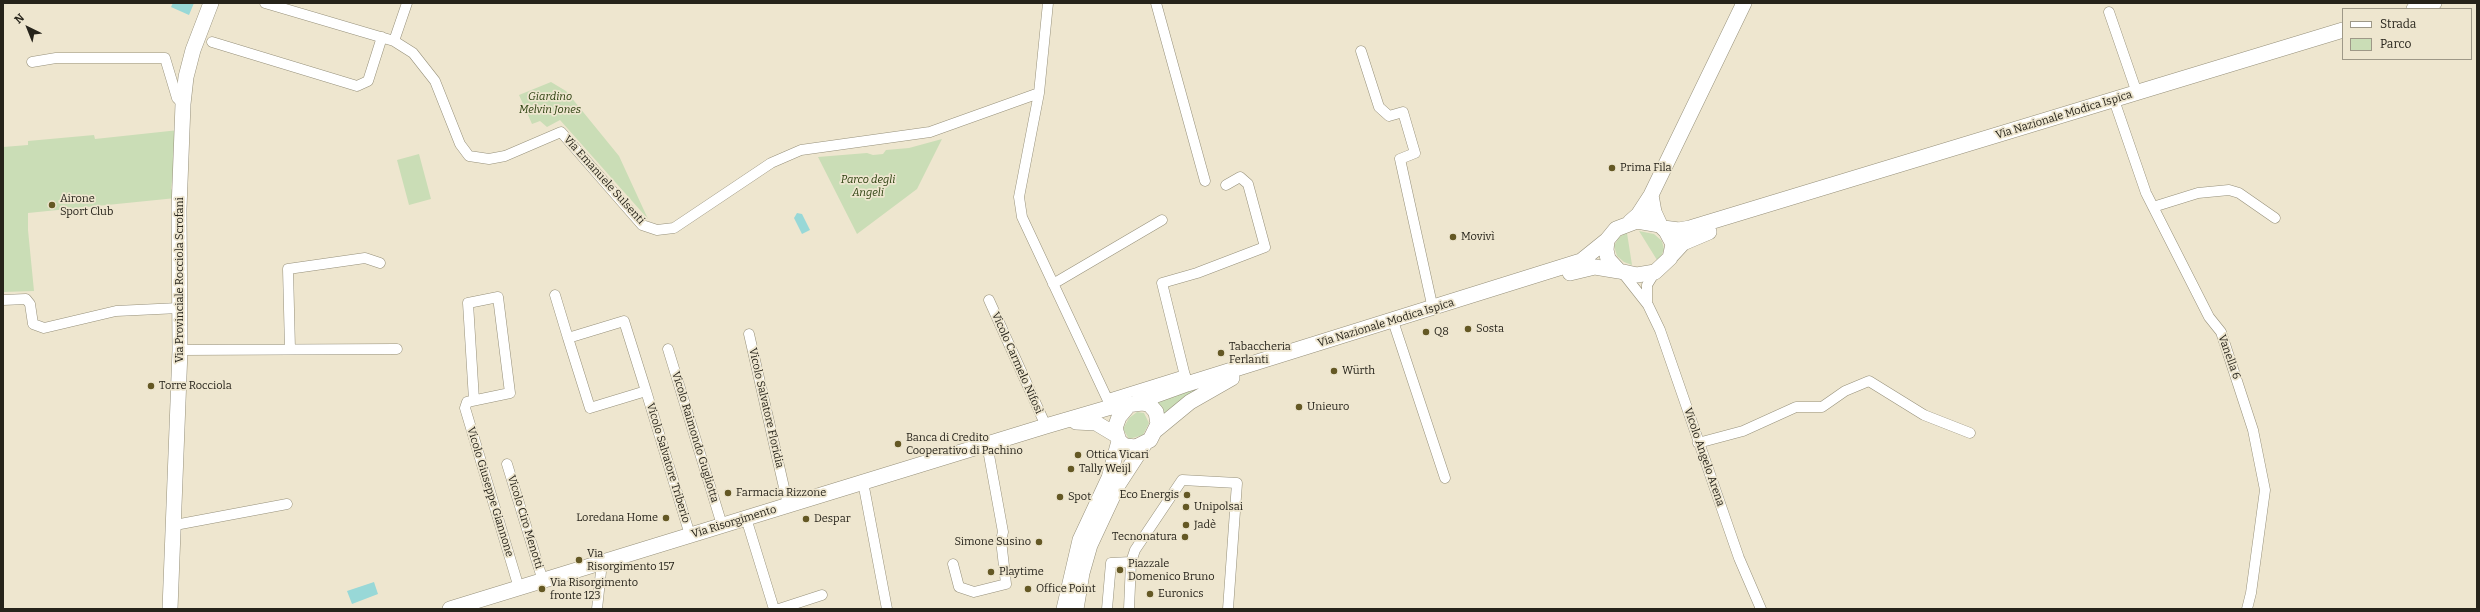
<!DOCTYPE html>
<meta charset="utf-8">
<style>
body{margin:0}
#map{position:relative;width:2480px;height:612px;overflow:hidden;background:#eee6cf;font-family:Bitter,serif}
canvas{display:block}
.frame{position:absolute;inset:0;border:4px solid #26231a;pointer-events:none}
.legend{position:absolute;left:2342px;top:8px;width:130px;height:52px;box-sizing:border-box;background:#eee6cf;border:1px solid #9e9887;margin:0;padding:5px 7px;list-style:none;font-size:12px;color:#26231a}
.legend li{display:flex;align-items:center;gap:8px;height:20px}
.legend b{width:20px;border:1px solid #9e9887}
.north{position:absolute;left:8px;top:8px;width:40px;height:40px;-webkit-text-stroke:3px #eee6cf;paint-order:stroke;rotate:317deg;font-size:11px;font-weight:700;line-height:16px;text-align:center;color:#26231a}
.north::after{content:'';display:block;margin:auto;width:14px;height:18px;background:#26231a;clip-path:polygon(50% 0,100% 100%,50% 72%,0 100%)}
</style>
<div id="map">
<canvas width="2480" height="612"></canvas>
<div class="frame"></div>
<ul class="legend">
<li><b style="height:5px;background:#fff"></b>Strada</li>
<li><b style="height:11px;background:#caddb6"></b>Parco</li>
</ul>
<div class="north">N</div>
</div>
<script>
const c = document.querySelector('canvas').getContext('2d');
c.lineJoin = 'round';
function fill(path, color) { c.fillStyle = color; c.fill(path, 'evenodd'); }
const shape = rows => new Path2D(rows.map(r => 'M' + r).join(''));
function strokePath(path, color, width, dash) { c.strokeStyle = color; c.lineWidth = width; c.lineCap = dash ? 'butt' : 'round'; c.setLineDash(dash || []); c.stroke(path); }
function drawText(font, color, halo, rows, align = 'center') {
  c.font = font + ' Bitter,serif'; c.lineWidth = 3.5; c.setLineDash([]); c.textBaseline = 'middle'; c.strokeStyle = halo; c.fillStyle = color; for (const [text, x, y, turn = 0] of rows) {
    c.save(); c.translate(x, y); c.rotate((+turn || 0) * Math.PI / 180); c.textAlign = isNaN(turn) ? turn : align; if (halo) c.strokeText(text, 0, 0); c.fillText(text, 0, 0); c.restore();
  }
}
fill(shape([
 [551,82,566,91,619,156,648,219,560,120,547,127,540,121,532,124,519,95],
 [179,130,177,179,172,182,171,189,175,193,176,198,28,213,28,230,34,291,3,292,3,147,28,145,28,141,94,135,95,139],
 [942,139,917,189,857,234,818,157,867,153,873,155,883,154,886,150,909,148],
 [419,154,431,199,409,205,397,160],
 [1639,231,1654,234,1662,241,1664,249,1661,257,1657,260],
 [1627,233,1632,265,1624,262,1617,256,1614,246,1619,237],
 [1201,387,1164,416,1156,403],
 [1137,412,1144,413,1149,423,1143,435,1129,439,1123,429,1129,418]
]), '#caddb6');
fill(shape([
 [173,3,194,3,189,15,171,7],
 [797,213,802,214,810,230,802,234,794,218],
 [374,582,378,594,352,604,347,591]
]), '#98d8d7');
const street = shape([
 [265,3,394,41,413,53,435,81,460,144,469,156,489,159,505,156,561,132,642,225,657,230,674,228,771,163,801,150,930,132,1039,93],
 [1048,3,1039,93,1019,197,1022,217,1111,407],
 [1156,3,1205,181],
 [2109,12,2137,93],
 [394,41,407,3],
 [212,42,357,86,368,81,382,37],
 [1361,51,1379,107,1389,116,1403,112,1415,153,1400,159,1433,309],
 [32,62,56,58,165,58,177,98,183,104],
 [2114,100,2146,193,2209,317,2221,332,2253,430,2265,490,2251,593,2247,609],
 [2153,207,2198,193,2229,190,2239,193,2275,218],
 [1622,272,1648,305,1660,330,1739,558,1761,609],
 [1053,284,1162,220],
 [555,295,568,338],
 [3,300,26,299,30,304,33,324,44,328,116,311,179,308],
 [989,300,1046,426],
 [1647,303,1647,285,1655,272],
 [1393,321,1445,478],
 [749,334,788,505],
 [290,349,288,269,365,258,380,263],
 [668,349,722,525],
 [180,350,397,349],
 [1187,384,1162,283,1197,273,1265,247,1248,184,1240,177,1226,185],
 [646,391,624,321,568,338,590,408,646,391,690,535],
 [1108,399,1185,375],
 [474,400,468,303,498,297,510,393,467,402,465,408,519,588],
 [1698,443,1743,431,1796,407,1822,407,1845,391,1869,381,1924,415,1970,433],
 [507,464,543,581],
 [863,482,887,609],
 [746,518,774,609],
 [175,525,287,504],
 [953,564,959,587,974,592,1006,584,1001,540,1003,532,987,444],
 [597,609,602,562],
 [779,609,822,595],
 [1107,609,1111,563,1131,562],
 [1129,609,1131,562,1135,550,1182,480,1237,483,1228,609]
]);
const secondary = shape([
 [2414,9,2434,3],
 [1651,195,1654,212,1660,225,1666,231,1673,244,1670,258,1655,272,1637,275,1619,271,1608,259,1606,250,1607,240,1616,229,1637,221,1660,225],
 [1630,222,1638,215,1651,195,1744,3],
 [1663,228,1679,230,1690,228,2343,30],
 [1671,256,1683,243,1709,232],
 [1570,273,1595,267,1619,271],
 [1137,402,1187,384,1581,261,1607,240],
 [1076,422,1096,423,1116,435],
 [1156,430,1190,402,1232,378],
 [170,609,180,350,179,209,183,104,186,77,193,50,211,3],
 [450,609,1046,426,1111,407,1142,403,1149,404,1156,412,1158,424,1150,440,1136,447,1125,446,1119,441,1115,428,1119,417,1129,405],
 [1064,609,1080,540,1109,478,1119,441],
 [1076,609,1082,573,1090,545,1118,485,1144,445]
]);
strokePath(street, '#96907a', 11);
strokePath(secondary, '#96907a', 16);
strokePath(street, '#fff', 10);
strokePath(secondary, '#fff', 15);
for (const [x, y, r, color] of [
 [1612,168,4,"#645824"],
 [52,205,4,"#645824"],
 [1453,237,4,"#645824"],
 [1468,329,4,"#645824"],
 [1426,332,4,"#645824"],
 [1221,353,4,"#645824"],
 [1334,371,4,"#645824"],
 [151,386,4,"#645824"],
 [1299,407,4,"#645824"],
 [898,444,4,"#645824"],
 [1078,455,4,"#645824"],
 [1071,469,4,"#645824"],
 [728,493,4,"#645824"],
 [1187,495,4,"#645824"],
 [1060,497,4,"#645824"],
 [1186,507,4,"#645824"],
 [666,518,4,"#645824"],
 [806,519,4,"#645824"],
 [1186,525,4,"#645824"],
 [1185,537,4,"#645824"],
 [1039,542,4,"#645824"],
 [579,560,4,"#645824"],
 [1120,570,4,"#645824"],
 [991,572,4,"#645824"],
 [542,589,4,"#645824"],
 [1028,589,4,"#645824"],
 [1150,594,4,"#645824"]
]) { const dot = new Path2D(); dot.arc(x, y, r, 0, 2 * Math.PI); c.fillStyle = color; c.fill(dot); strokePath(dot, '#eee6cf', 1.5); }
drawText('italic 11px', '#2a3e0d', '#eee6cf', [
 ["Giardino",550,97],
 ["Melvin Jones",550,110],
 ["Parco degli",868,180],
 ["Angeli",868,193]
]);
drawText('11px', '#26231a', '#eee6cf', [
 ["Via Nazionale Modica Ispica",2064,115,-17],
 ["Via Emanuele Sulsenti",604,180,48],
 ["Via Provinciale Rocciola Scrofani",180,280,-90],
 ["Via Nazionale Modica Ispica",1386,323,-17],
 ["Vanella 6",2229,357,70],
 ["Vicolo Carmelo Nifosì",1017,363,66],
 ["Vicolo Salvatore Floridia",766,408,77],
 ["Vicolo Raimondo Gugliotta",695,437,73],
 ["Vicolo Angelo Arena",1704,457,71],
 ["Vicolo Salvatore Triberio",668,463,73],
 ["Vicolo Giuseppe Giannone",490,492,73],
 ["Vicolo Ciro Menotti",525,522,73],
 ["Via Risorgimento",734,522,-17]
]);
drawText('11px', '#26231a', '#eee6cf', [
 ["Prima Fila",1620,168],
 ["Airone",60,199],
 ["Sport Club",60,212],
 ["Movivì",1461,237],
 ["Sosta",1476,329],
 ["Q8",1434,332],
 ["Tabaccheria",1229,347],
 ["Ferlanti",1229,360],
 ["Würth",1342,371],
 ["Torre Rocciola",159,386],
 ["Unieuro",1307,407],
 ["Banca di Credito",906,438],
 ["Cooperativo di Pachino",906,451],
 ["Ottica Vicari",1086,455],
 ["Tally Weijl",1079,469],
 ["Farmacia Rizzone",736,493],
 ["Eco Energis",1179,495,"right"],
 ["Spot",1068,497],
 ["Unipolsai",1194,507],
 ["Loredana Home",658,518,"right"],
 ["Despar",814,519],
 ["Jadè",1194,525],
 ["Tecnonatura",1177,537,"right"],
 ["Simone Susino",1031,542,"right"],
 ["Via",587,554],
 ["Risorgimento 157",587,567],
 ["Piazzale",1128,564],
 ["Domenico Bruno",1128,577],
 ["Playtime",999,572],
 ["Via Risorgimento",550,583],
 ["fronte 123",550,596],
 ["Office Point",1036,589],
 ["Euronics",1158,594]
], 'left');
</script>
